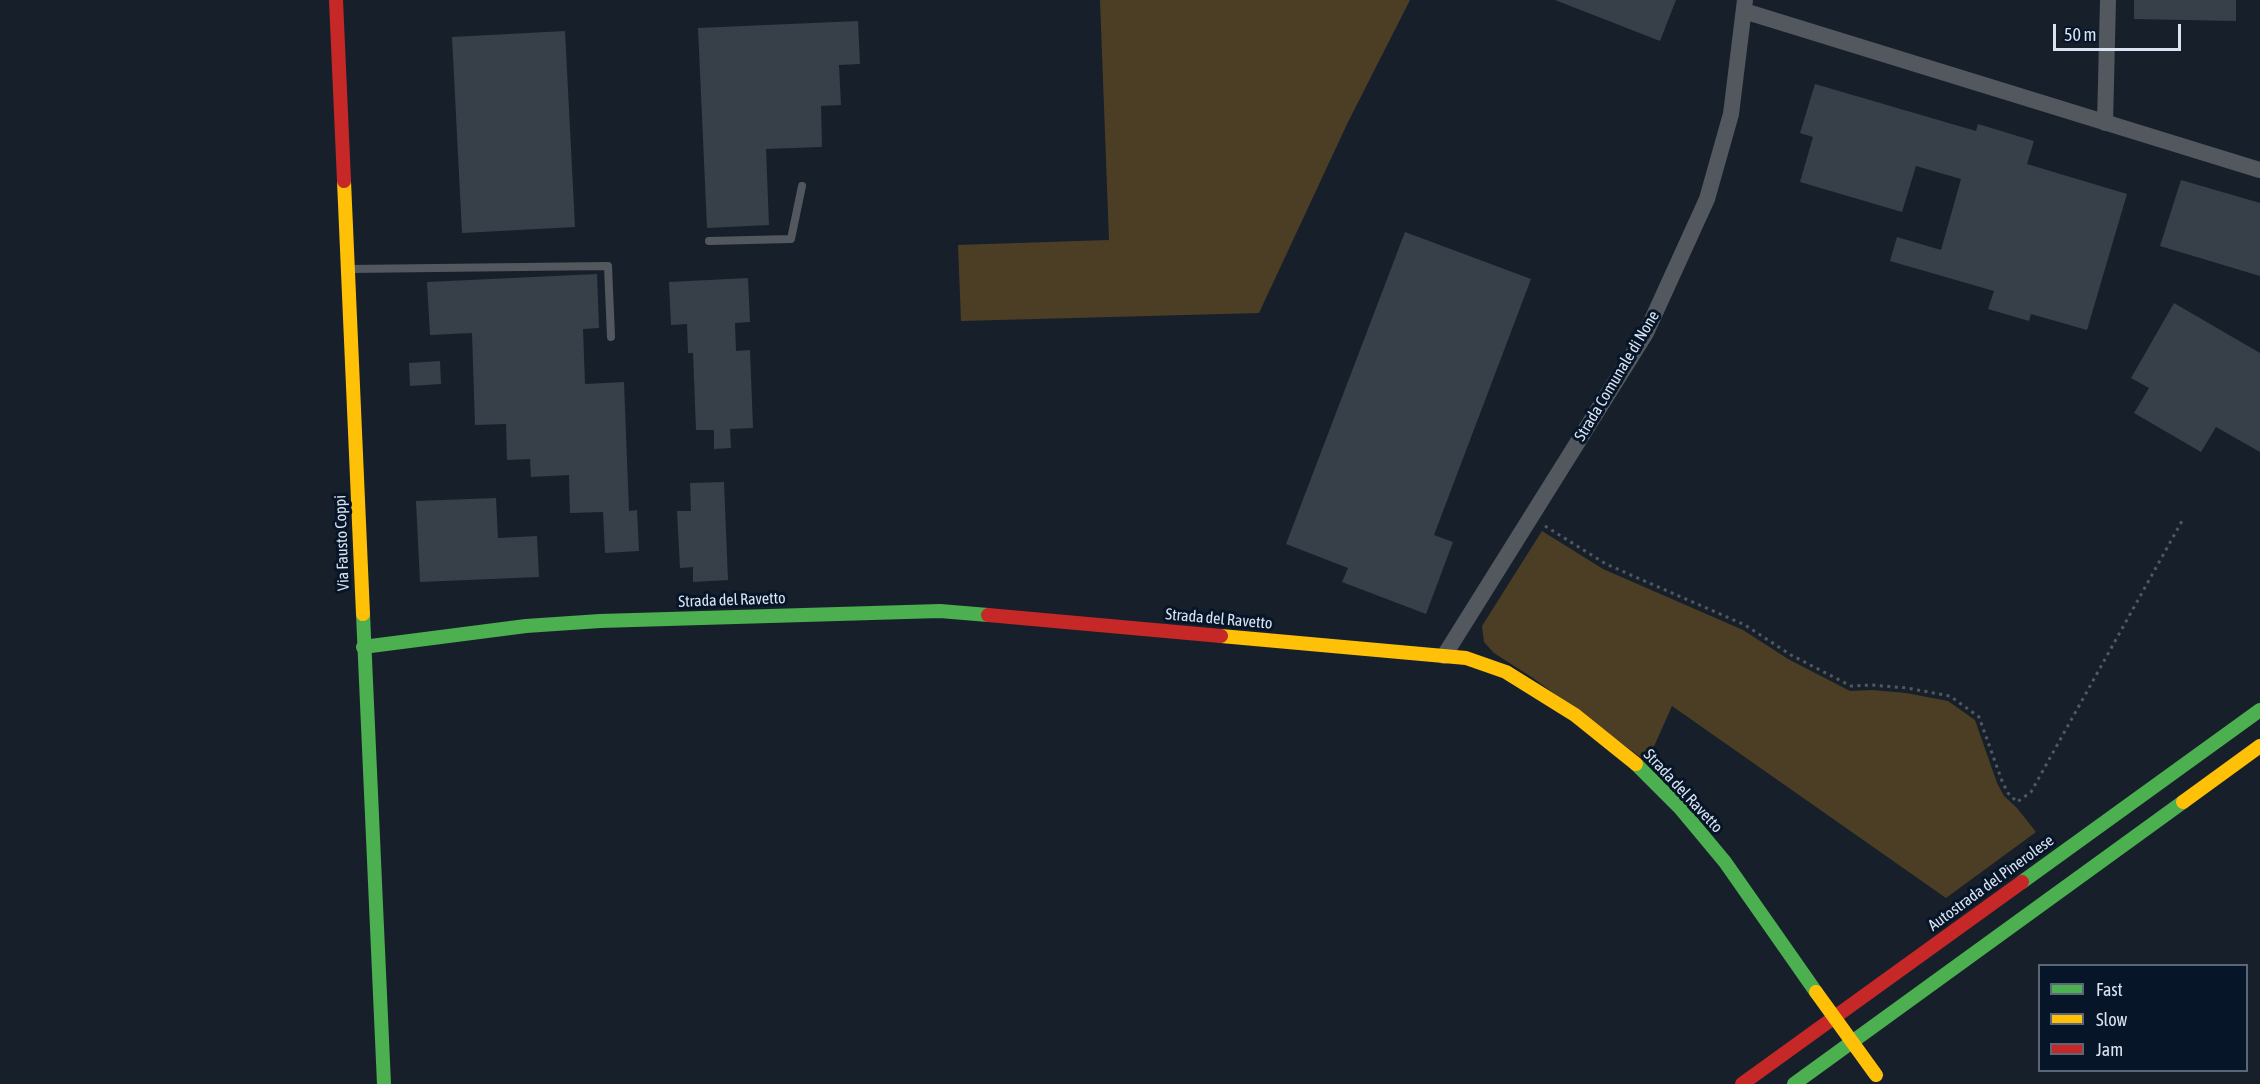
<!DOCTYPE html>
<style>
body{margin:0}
#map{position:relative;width:2260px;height:1084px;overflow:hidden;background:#17202a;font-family:"Asap Condensed",sans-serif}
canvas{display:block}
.legend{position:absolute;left:2038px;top:964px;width:210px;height:108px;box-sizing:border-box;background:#071528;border:2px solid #5b6778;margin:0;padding:8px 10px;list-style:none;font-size:18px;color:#d9e3f1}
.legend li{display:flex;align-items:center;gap:12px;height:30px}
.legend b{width:30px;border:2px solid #5b6778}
.scale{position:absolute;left:2053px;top:24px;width:128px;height:27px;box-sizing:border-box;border:3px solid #d9e3f1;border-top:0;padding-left:8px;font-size:18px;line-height:21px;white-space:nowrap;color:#d9e3f1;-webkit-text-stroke:4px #071528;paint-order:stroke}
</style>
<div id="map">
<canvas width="2260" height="1084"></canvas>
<ul class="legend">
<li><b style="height:8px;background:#4caf50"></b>Fast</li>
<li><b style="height:8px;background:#ffc107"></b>Slow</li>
<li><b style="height:8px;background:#c62828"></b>Jam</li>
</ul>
<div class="scale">50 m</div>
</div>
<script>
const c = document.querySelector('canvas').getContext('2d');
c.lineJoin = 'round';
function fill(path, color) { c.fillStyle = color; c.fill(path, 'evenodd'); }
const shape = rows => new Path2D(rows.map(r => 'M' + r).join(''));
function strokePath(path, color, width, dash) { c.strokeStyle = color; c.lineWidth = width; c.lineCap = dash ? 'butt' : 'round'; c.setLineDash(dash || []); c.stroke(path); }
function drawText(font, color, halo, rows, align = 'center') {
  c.font = font + ' "Asap Condensed",sans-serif'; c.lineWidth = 6; c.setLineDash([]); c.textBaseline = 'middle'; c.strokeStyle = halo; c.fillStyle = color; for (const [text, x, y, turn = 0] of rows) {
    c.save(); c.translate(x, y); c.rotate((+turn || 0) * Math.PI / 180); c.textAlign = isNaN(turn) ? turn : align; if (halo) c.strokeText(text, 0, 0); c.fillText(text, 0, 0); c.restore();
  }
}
fill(shape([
 [1100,0,1410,0,1348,122,1259,313,961,321,958,245,1109,240],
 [1542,531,1603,569,1743,630,1788,659,1850,691,1872,690,1906,693,1948,701,1975,720,1997,783,2004,796,2017,808,2036,832,1946,898,1672,706,1647,762,1533,678,1494,653,1484,642,1482,626]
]), '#4c3e25');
fill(shape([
 [1555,0,1676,0,1660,41],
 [2134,0,2236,0,2236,21,2134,19],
 [858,21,860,64,839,65,841,105,821,106,822,147,766,149,769,225,707,228,698,28],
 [565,31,575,227,462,233,452,37],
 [1815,84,1976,131,1978,124,2034,141,2027,164,2127,194,2087,330,2031,314,2029,321,1988,309,1994,291,1890,261,1897,237,1941,250,1961,179,1916,166,1902,212,1800,182,1813,137,1800,133],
 [2181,180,2260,203,2260,276,2160,246],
 [1405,232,1531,279,1434,535,1453,542,1426,614,1342,582,1348,568,1286,544],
 [597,274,599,328,583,329,585,384,624,382,629,511,637,510,639,551,605,553,603,512,570,513,569,475,531,477,530,459,507,460,506,424,475,425,472,333,430,335,427,282],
 [748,278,750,322,735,323,736,351,750,350,753,428,730,429,731,448,714,449,714,430,696,430,693,353,688,353,687,324,671,325,669,282],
 [2174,303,2260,353,2260,452,2216,427,2201,452,2134,413,2149,388,2131,378],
 [440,361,441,384,410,386,409,363],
 [724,482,728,580,693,582,693,567,680,568,677,511,691,511,690,483],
 [496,498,498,538,537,536,539,577,420,582,416,501]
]), '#373f49');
strokePath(shape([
 [1545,526,1606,564,1745,625,1791,655,1851,686,1872,685,1907,688,1950,696,1979,717,2002,781,2008,793,2017,802,2031,792,2182,521]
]), '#535860', 3, [3, 4.5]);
strokePath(shape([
 [709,241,791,239,802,186],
 [350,269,608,266,611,337]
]), '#53585f', 8);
strokePath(shape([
 [1744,11,2260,170],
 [2105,123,2108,0],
 [1444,656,1646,333,1707,199,1731,114,1745,0]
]), '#53585f', 16);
strokePath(shape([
 [363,614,384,1084],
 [363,647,526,626,600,621,940,611,988,615],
 [1636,764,1680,808,1725,862,1816,992],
 [2022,882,2260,710],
 [1794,1084,2183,802]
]), '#4caf50', 14);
strokePath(shape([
 [344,181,363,614],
 [1221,636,1466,658,1506,672,1575,715,1636,764],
 [2183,802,2260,746]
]), '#ffc107', 14);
strokePath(shape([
 [336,0,344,181],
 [988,615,1221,636],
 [1742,1084,2022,882]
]), '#c62828', 14);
strokePath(shape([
 [1816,992,1876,1075]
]), '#ffc107', 14);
drawText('16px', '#d9e3f1', '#071528', [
 ["Strada Comunale di None",1617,376,-59],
 ["Via Fausto Coppi",342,543,-92],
 ["Strada del Ravetto",732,600,-2],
 ["Strada del Ravetto",1219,619,5],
 ["Strada del Ravetto",1683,791,47],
 ["Autostrada del Pinerolese",1991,883,-36]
]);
</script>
